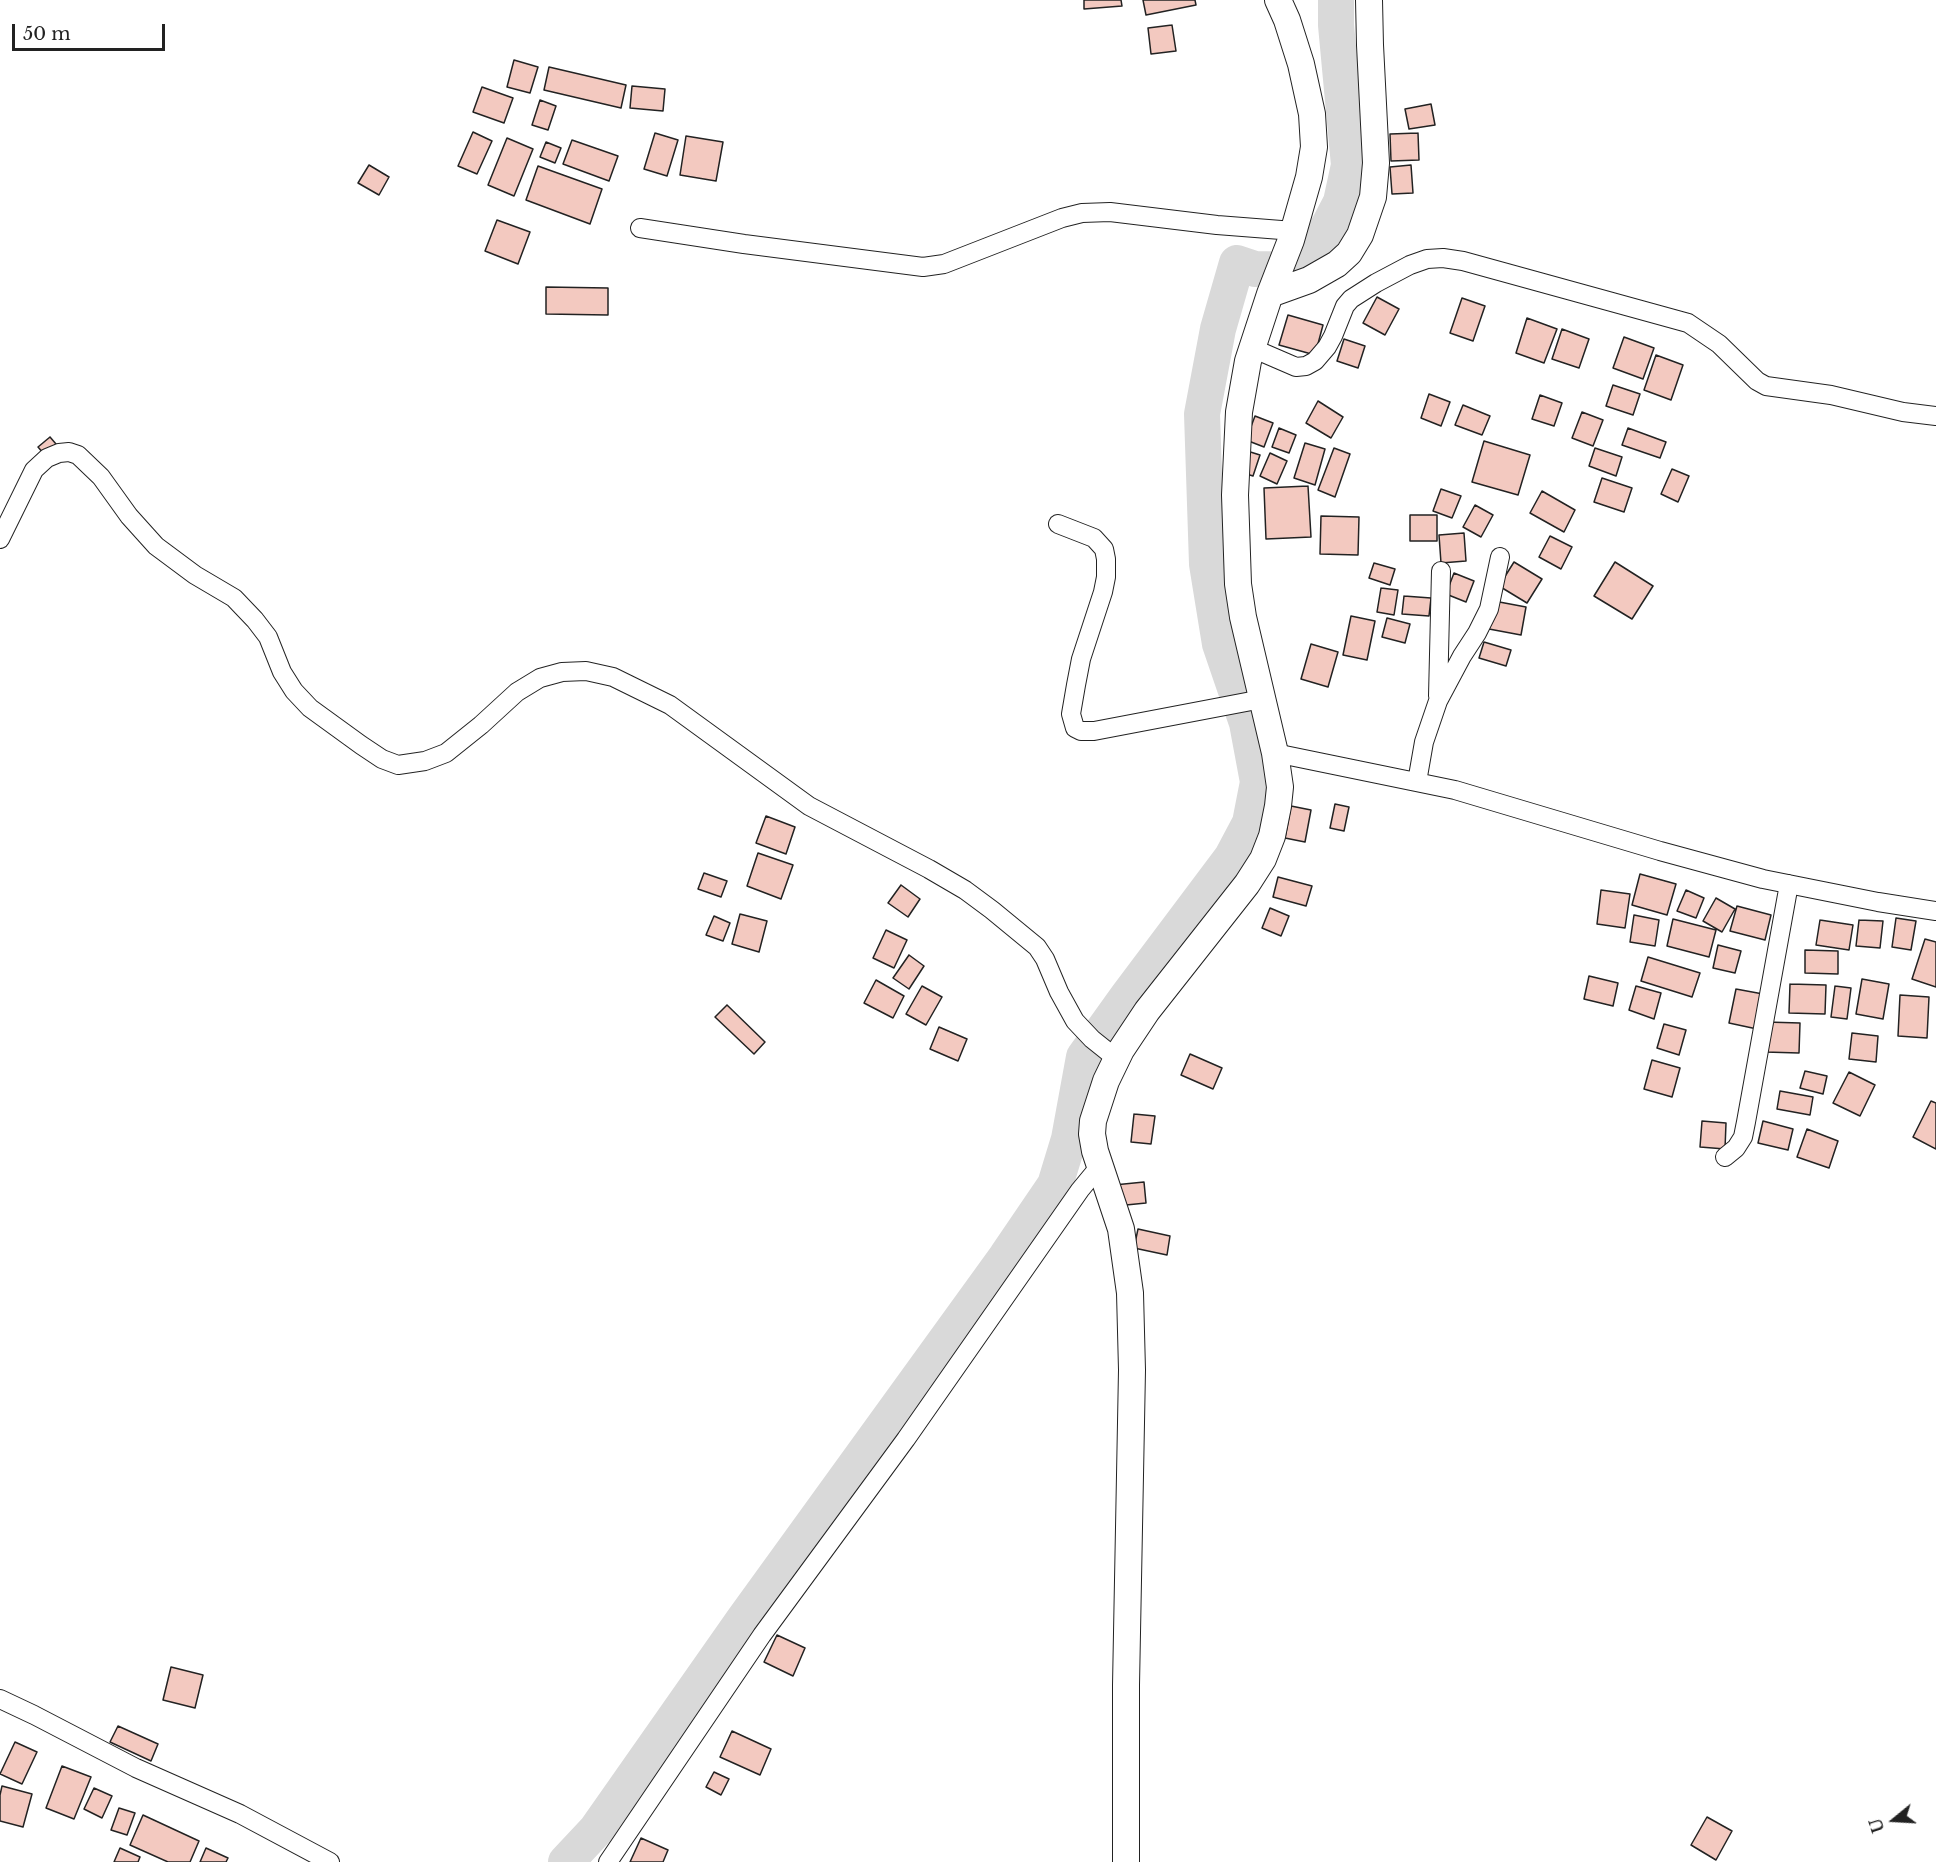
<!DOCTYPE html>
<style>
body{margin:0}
#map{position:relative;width:1936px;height:1862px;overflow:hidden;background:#fff;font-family:"Libre Baskerville",serif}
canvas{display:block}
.north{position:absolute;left:1864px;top:1790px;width:60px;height:60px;-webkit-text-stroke:4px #fff;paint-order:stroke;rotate:252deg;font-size:16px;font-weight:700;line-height:24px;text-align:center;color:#222}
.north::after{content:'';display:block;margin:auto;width:21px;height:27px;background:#222;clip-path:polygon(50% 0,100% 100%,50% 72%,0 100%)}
.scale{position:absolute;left:12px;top:24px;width:153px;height:27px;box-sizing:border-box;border:3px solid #222;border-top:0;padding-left:8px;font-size:18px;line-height:21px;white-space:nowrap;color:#222;-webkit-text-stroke:4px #fff;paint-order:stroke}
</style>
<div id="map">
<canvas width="1936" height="1862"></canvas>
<div class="north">U</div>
<div class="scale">50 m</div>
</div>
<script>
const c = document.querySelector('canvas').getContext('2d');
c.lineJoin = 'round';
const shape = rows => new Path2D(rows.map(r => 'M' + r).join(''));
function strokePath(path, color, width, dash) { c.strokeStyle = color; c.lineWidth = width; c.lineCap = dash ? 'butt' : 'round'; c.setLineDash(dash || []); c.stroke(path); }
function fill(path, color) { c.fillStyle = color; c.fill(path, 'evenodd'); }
strokePath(shape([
 [566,1862,596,1830,744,1619,1006,1257,1055,1185,1069,1139,1084,1057,1127,997,1232,857,1250,823,1258,782,1247,723,1220,644,1207,564,1202,414,1218,329,1237,263,1255,269,1301,270,1329,225,1341,202,1349,165,1336,25,1336,0]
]), '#d9d9d9', 36);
const building = shape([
 [1084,0,1121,0,1122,6,1084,9,1084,0],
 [1143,0,1195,0,1196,5,1146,15,1143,0],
 [1172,25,1176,51,1151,54,1148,28,1172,25],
 [514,60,538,67,530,93,507,87,514,60],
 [549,67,626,85,621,108,544,90,549,67],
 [632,86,665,89,663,111,630,108,632,86],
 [482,87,513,98,504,123,473,112,482,87],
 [540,100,556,106,548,130,532,125,540,100],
 [1431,104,1435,125,1409,129,1405,109,1431,104],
 [473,132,492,141,477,174,458,166,473,132],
 [655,133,678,140,667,176,644,169,655,133],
 [1418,133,1419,160,1391,161,1390,134,1418,133],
 [686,136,723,142,716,181,680,175,686,136],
 [507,138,533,149,514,196,488,185,507,138],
 [572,140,618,156,609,181,563,164,572,140],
 [546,142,561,148,555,163,540,157,546,142],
 [369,165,389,177,379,195,358,183,369,165],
 [1411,165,1413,193,1392,194,1390,167,1411,165],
 [538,166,602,189,590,224,526,200,538,166],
 [497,220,530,232,518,264,485,251,497,220],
 [546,287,608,288,608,315,546,314,546,287],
 [1377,297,1399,309,1385,335,1363,323,1377,297],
 [1462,298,1485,306,1473,341,1450,333,1462,298],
 [1288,315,1323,325,1315,355,1279,345,1288,315],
 [1527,318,1557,329,1544,363,1516,353,1527,318],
 [1562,329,1589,339,1579,368,1552,359,1562,329],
 [1624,337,1654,348,1643,379,1613,368,1624,337],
 [1344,339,1365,346,1358,368,1337,361,1344,339],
 [1656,355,1683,365,1671,400,1644,390,1656,355],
 [1613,385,1640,394,1633,415,1606,406,1613,385],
 [1429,394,1450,402,1441,426,1421,418,1429,394],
 [1540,395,1562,403,1554,426,1532,419,1540,395],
 [1318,401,1343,417,1331,438,1306,423,1318,401],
 [1463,405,1490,416,1482,435,1455,425,1463,405],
 [1582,412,1603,420,1593,446,1572,438,1582,412],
 [1255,416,1273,423,1264,447,1246,440,1255,416],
 [1279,428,1296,435,1289,453,1272,447,1279,428],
 [1628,428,1666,442,1660,458,1622,445,1628,428],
 [50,437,56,444,44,454,38,447,50,437],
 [1484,441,1530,455,1518,495,1472,482,1484,441],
 [1305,443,1325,449,1315,485,1294,478,1305,443],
 [1334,448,1350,454,1335,497,1318,490,1334,448],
 [1595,448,1622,457,1616,476,1589,466,1595,448],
 [1244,450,1260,455,1253,476,1237,471,1244,450],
 [1270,453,1287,461,1277,484,1260,476,1270,453],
 [1672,469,1689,476,1678,502,1661,494,1672,469],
 [1602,478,1632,488,1624,512,1594,502,1602,478],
 [1308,486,1311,537,1266,539,1264,488,1308,486],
 [1441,489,1461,496,1452,518,1433,511,1441,489],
 [1542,491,1575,510,1564,532,1530,513,1542,491],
 [1475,505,1493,515,1481,537,1463,527,1475,505],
 [1410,515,1437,515,1437,541,1410,541,1410,515],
 [1321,516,1359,517,1358,555,1320,554,1321,516],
 [1464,533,1466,561,1441,563,1439,535,1464,533],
 [1550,536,1572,547,1561,569,1539,557,1550,536],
 [1514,562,1542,579,1527,603,1499,586,1514,562],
 [1615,562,1653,586,1632,619,1594,596,1615,562],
 [1374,563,1395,569,1390,585,1369,578,1374,563],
 [1454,573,1474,581,1466,602,1446,594,1454,573],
 [1381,588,1398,590,1394,615,1377,612,1381,588],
 [1404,596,1431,598,1429,616,1402,614,1404,596],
 [1494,601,1526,607,1521,635,1489,629,1494,601],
 [1351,616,1375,621,1367,660,1343,655,1351,616],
 [1387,618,1410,624,1405,643,1382,637,1387,618],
 [1484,642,1511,650,1506,666,1479,658,1484,642],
 [1311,644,1338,652,1328,687,1301,679,1311,644],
 [1335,804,1349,807,1344,831,1330,828,1335,804],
 [1291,806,1311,810,1305,842,1285,838,1291,806],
 [766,816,795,827,786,854,756,843,766,816],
 [758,853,793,865,781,899,747,886,758,853],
 [704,873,727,881,721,897,698,889,704,873],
 [1640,874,1676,884,1667,915,1632,905,1640,874],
 [1278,877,1312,886,1306,906,1273,897,1278,877],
 [901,885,920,899,908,917,888,903,901,885],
 [1601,890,1630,894,1625,928,1597,924,1601,890],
 [1686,890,1704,898,1696,918,1677,911,1686,890],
 [1716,898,1735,909,1722,932,1703,921,1716,898],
 [1737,906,1771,915,1765,940,1730,931,1737,906],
 [1270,908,1289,916,1281,936,1262,928,1270,908],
 [740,914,767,921,759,952,732,944,740,914],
 [1634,915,1659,920,1655,946,1630,942,1634,915],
 [714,916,730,923,723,941,706,935,714,916],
 [1896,918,1916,921,1911,950,1892,947,1896,918],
 [1673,919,1716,930,1709,957,1667,946,1673,919],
 [1820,920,1853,925,1849,950,1816,945,1820,920],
 [1859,920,1883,921,1880,948,1856,946,1859,920],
 [886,930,907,940,894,968,873,958,886,930],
 [1925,939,1936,942,1936,987,1912,979,1925,939],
 [1718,945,1741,951,1735,973,1713,968,1718,945],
 [1805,950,1838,951,1838,974,1805,973,1805,950],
 [909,955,924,966,909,989,893,978,909,955],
 [1648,957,1700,973,1692,997,1641,981,1648,957],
 [1589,976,1618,983,1613,1006,1584,999,1589,976],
 [1862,979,1889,984,1883,1019,1856,1014,1862,979],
 [876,980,904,996,893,1018,864,1003,876,980],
 [1790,984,1826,985,1825,1014,1789,1013,1790,984],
 [922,986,942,997,926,1025,906,1014,922,986],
 [1636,986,1661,993,1654,1019,1629,1010,1636,986],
 [1835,986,1851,988,1847,1019,1831,1017,1835,986],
 [1736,989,1763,994,1757,1029,1729,1023,1736,989],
 [1900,995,1929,997,1927,1038,1898,1036,1900,995],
 [727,1005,765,1042,754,1054,715,1017,727,1005],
 [1766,1022,1800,1023,1799,1053,1765,1052,1766,1022],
 [1664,1024,1686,1030,1679,1055,1657,1048,1664,1024],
 [939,1027,967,1039,958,1061,930,1049,939,1027],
 [1852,1033,1878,1036,1876,1062,1849,1059,1852,1033],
 [1190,1054,1222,1068,1213,1089,1181,1075,1190,1054],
 [1652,1060,1680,1068,1672,1097,1644,1089,1652,1060],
 [1805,1071,1827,1076,1823,1094,1800,1088,1805,1071],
 [1849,1072,1875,1085,1860,1116,1833,1103,1849,1072],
 [1780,1091,1813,1097,1810,1115,1777,1109,1780,1091],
 [1931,1101,1936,1103,1936,1149,1913,1137,1931,1101],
 [1134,1114,1155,1116,1151,1144,1131,1142,1134,1114],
 [1702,1121,1726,1123,1725,1149,1700,1147,1702,1121],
 [1763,1121,1793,1129,1788,1150,1758,1143,1763,1121],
 [1807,1129,1838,1141,1829,1168,1797,1157,1807,1129],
 [1144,1182,1146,1203,1116,1206,1114,1185,1144,1182],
 [1138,1229,1170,1236,1167,1255,1134,1248,1138,1229],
 [777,1635,805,1648,793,1676,764,1662,777,1635],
 [171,1667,203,1675,195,1708,163,1700,171,1667],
 [118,1726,158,1744,151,1761,110,1742,118,1726],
 [732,1731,771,1749,760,1775,720,1757,732,1731],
 [15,1742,37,1752,22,1784,0,1774,15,1742],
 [62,1766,91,1777,74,1819,46,1808,62,1766],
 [714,1772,729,1779,721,1795,706,1787,714,1772],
 [2,1786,32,1794,23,1827,0,1821,0,1795,2,1786],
 [94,1788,112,1796,102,1818,84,1809,94,1788],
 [119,1808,135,1813,127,1835,111,1830,119,1808],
 [143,1815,199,1841,190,1862,168,1862,130,1845,143,1815],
 [1707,1817,1732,1831,1716,1860,1691,1845,1707,1817],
 [641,1838,668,1850,663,1862,630,1862,641,1838],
 [120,1848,140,1857,138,1862,114,1862,120,1848],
 [206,1848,228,1858,226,1862,200,1862,206,1848]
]);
fill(building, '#f3c9c0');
strokePath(building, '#222', 1.5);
const street = shape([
 [640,228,744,244,923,267,944,264,1062,218,1082,213,1110,212,1217,225,1294,231],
 [1252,348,1296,367,1306,366,1315,361,1327,347,1333,336,1345,306,1351,299,1376,283,1410,265,1427,259,1443,258,1463,261,1688,323,1719,344,1757,381,1766,386,1831,395,1903,412,1936,416],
 [1058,524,1094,538,1104,549,1106,559,1106,577,1103,592,1081,659,1076,685,1071,714,1075,728,1081,731,1094,731,1262,699],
 [0,539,34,470,47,458,59,453,69,452,78,455,101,477,129,516,156,546,195,575,234,598,255,620,268,637,282,672,294,691,310,708,361,745,382,759,398,765,425,761,446,753,481,725,517,692,540,678,562,672,586,671,613,677,670,705,809,806,929,869,965,890,992,910,1037,947,1045,959,1059,992,1075,1021,1092,1039,1117,1059],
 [1438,696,1441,571],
 [1275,753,1455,790,1660,851,1763,879,1878,902,1936,911],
 [1417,782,1424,742,1438,701,1462,656,1477,633,1489,609,1500,557],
 [1725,1157,1736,1148,1743,1137,1746,1122,1789,884],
 [0,1699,34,1715,136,1768,240,1814,330,1862],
 [608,1862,762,1635,906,1439,1080,1190,1099,1167]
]);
const secondary = shape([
 [1270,294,1309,280,1337,264,1349,253,1360,235,1373,197,1376,163,1370,45,1369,0],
 [1126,1862,1126,1685,1132,1370,1130,1293,1121,1229,1095,1151,1092,1134,1093,1121,1106,1081,1121,1050,1147,1011,1247,884,1263,859,1272,836,1278,806,1280,787,1275,753,1243,617,1238,584,1235,495,1239,412,1248,361,1270,294,1291,240,1309,177,1314,147,1312,114,1301,64,1287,20,1278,0]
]);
strokePath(street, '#222', 20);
strokePath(secondary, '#222', 28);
strokePath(street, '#fff', 18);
strokePath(secondary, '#fff', 26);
</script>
